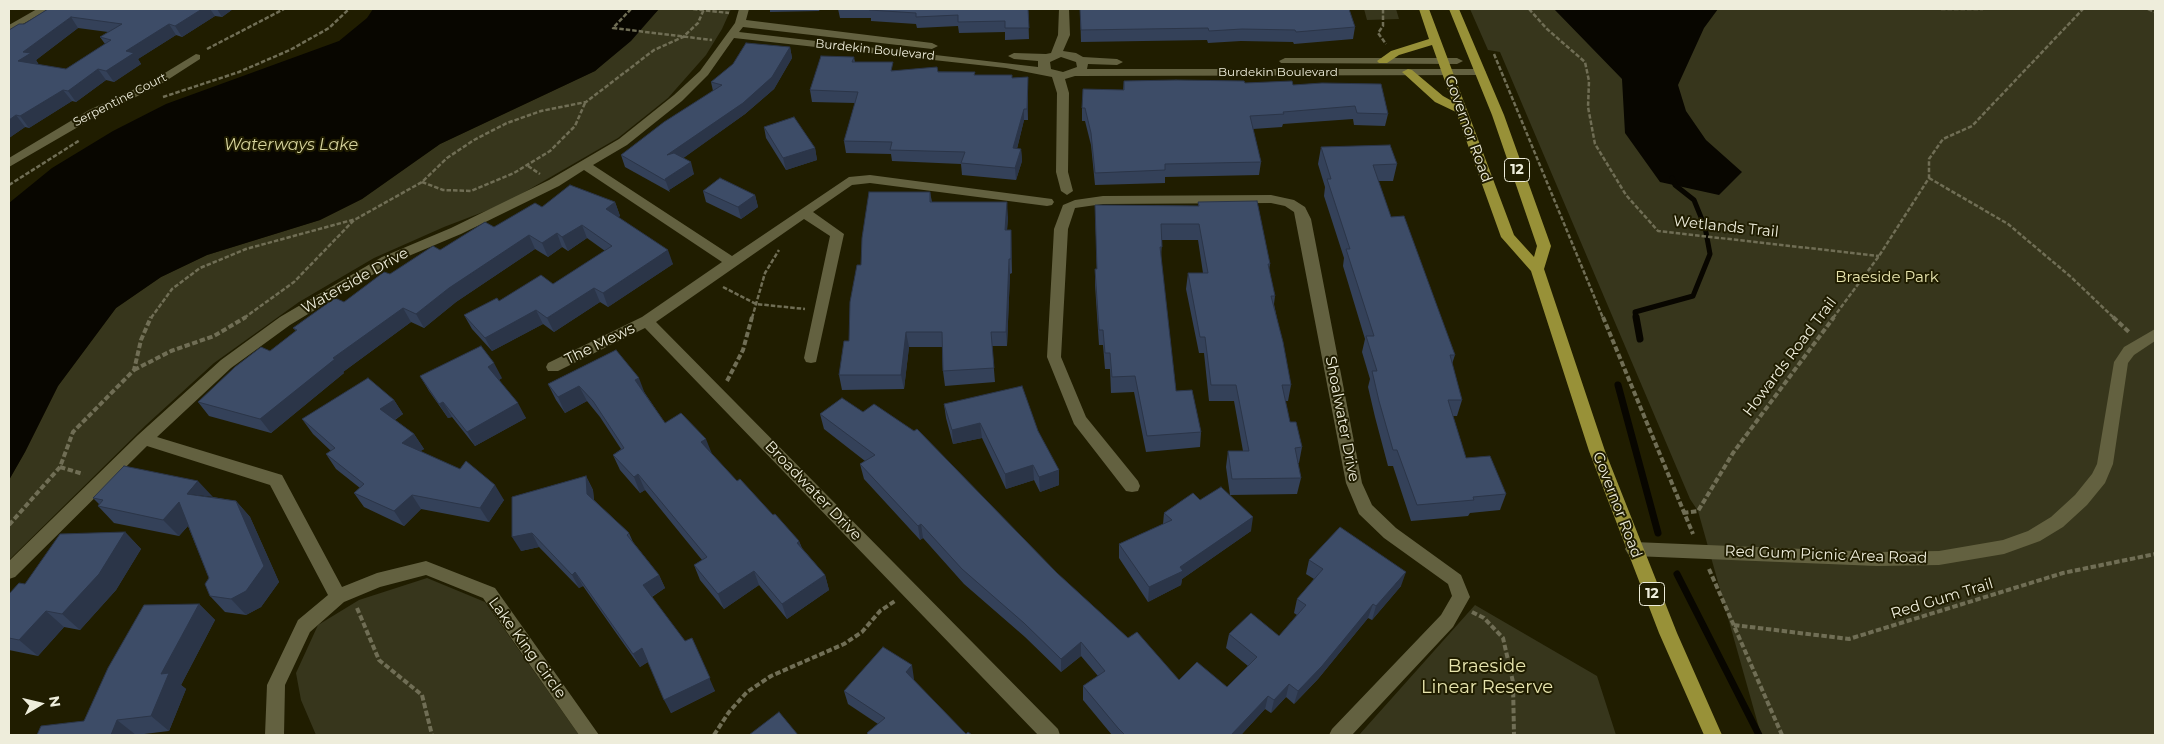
<!DOCTYPE html>
<style>
body{margin:0}
#map{position:relative;width:2164px;height:744px;overflow:hidden;background:#201d00;font-family:Montserrat,sans-serif}
canvas{display:block}
.frame{position:absolute;inset:0;border:10px solid #eeeddb;pointer-events:none}
.north{position:absolute;left:15px;top:679px;width:50px;height:50px;-webkit-text-stroke:4px #201d00;paint-order:stroke;rotate:81deg;font-size:14px;font-weight:700;line-height:20px;text-align:center;color:#eeeddb}
.north::after{content:'';display:block;margin:auto;width:18px;height:22px;background:#eeeddb;clip-path:polygon(50% 0,100% 100%,50% 72%,0 100%)}
</style>
<div id="map">
<canvas width="2164" height="744"></canvas>
<div class="frame"></div>
<div class="north">N</div>
</div>
<script>
const c = document.querySelector('canvas').getContext('2d');
c.lineJoin = 'round';
function fill(path, color) { c.fillStyle = color; c.fill(path, 'evenodd'); }
const shape = rows => new Path2D(rows.map(r => 'M' + r).join(''));
function strokePath(path, color, width, dash) { c.strokeStyle = color; c.lineWidth = width; c.lineCap = dash ? 'butt' : 'round'; c.setLineDash(dash || []); c.stroke(path); }
function drawText(font, color, halo, rows, align = 'center') {
  c.font = font + ' Montserrat,sans-serif'; c.lineWidth = 4; c.setLineDash([]); c.textBaseline = 'middle'; c.strokeStyle = halo; c.fillStyle = color; for (const [text, x, y, turn = 0] of rows) {
    c.save(); c.translate(x, y); c.rotate((+turn || 0) * Math.PI / 180); c.textAlign = isNaN(turn) ? turn : align; if (halo) c.strokeText(text, 0, 0); c.fillText(text, 0, 0); c.restore();
  }
}
fill(shape([
 [659,9,731,9,722,29,706,55,668,98,618,138,504,204,444,227,374,258,299,302,214,363,146,425,9,560,9,480,25,452,58,386,116,308,161,277,207,255,320,220,362,199,440,144,595,71],
 [1364,9,1396,9,1399,19,1367,20],
 [1470,9,2155,9,2155,735,1761,735,1698,511,1690,499,1500,52,1488,50],
 [427,578,485,602,579,735,316,735,301,700,296,673,318,625,359,600],
 [1475,605,1597,676,1616,735,1359,735]
]), '#37361c');
fill(shape([
 [373,9,659,9,631,41,595,71,440,144,362,199,320,220,207,255,161,277,116,308,58,386,25,452,9,480,9,203,52,168,113,131,166,104,339,41,367,18],
 [1554,9,1718,9,1704,28,1678,85,1686,111,1706,140,1742,172,1719,195,1660,182,1625,133,1622,79]
]), '#080600');
strokePath(shape([
 [1636,318,1635,312,1693,296,1710,254,1705,227,1694,200,1675,185,1672,178]
]), '#080600', 5);
strokePath(shape([
 [1636,317,1640,339],
 [1618,385,1658,533],
 [1677,574,1759,735]
]), '#080600', 7);
strokePath(shape([
 [631,9,613,28,712,40],
 [693,9,729,13],
 [1383,9,1383,26,1378,33,1386,44],
 [1529,9,1547,29,1585,62,1589,81,1588,107,1595,144,1626,195,1658,231,1879,256],
 [1941,9,1983,9],
 [2148,9,2155,12],
 [207,49,284,9],
 [1494,54,1603,318],
 [163,97,239,72,290,50,329,28,349,9],
 [528,166,540,174],
 [1929,178,2008,224,2071,277,2114,318],
 [422,182,443,190,471,191,514,173,550,151,575,126,585,103],
 [9,185,80,140],
 [723,287,756,304,805,309],
 [151,318,172,289,200,268,246,249,356,219,422,182,447,158,474,140,507,123,541,111,586,102,654,50,683,37,698,23,704,9],
 [244,318,294,282,355,219],
 [752,318,765,273,779,250],
 [1833,318,1879,256,1929,178,1929,159,1943,139,1972,126,2083,9]
]), '#706e55', 2.5, [4.5, 2]);
strokePath(shape([
 [1603,317,1693,534],
 [2113,317,2129,332],
 [134,370,171,351,214,336,246,317],
 [727,381,743,350,752,317],
 [60,467,83,474],
 [1683,513,1698,511,1733,453,1834,317],
 [9,525,60,467,73,432,134,370,141,340,151,317],
 [1709,569,1782,735],
 [357,608,379,660,422,695,432,735],
 [1472,612,1484,618,1503,638,1513,682,1514,735],
 [1734,625,1849,639,2063,573,2155,554],
 [714,735,729,712,747,692,771,676,844,644,862,632,880,611,895,601]
]), '#706e55', 4, [5.5, 2.5]);
fill(shape([
 [37,9,49,9,9,32,9,25,37,9],
 [739,9,749,9,746,20,932,43,938,46,932,49,743,27,739,32,1038,67,1038,61,1014,59,1008,56,1014,53,1046,54,1051,53,1058,35,1059,9,1069,9,1070,35,1063,51,1076,53,1083,57,1117,59,1123,62,1117,65,1088,64,1087,69,1480,69,1486,72,1480,75,1075,76,1065,79,1069,93,1068,172,1073,191,1067,195,1061,191,1056,172,1057,93,1052,77,1006,68,734,38,708,75,682,101,627,145,593,165,732,256,849,177,870,175,1052,199,1054,202,1052,205,1047,206,870,183,852,185,813,212,844,234,816,362,811,363,806,362,804,358,830,236,804,219,656,322,1058,729,1060,735,1038,735,645,328,558,371,548,371,546,367,548,363,642,317,722,262,584,170,559,186,461,234,392,263,290,325,231,368,157,437,282,475,342,587,377,573,426,561,495,588,599,735,579,735,483,598,426,575,380,587,344,602,310,632,285,685,284,735,265,735,267,685,298,620,328,595,270,485,147,446,15,577,9,579,9,561,138,435,221,360,280,317,382,257,451,228,549,180,619,139,674,95,700,71,735,23,739,9],
 [1061,57,1076,62,1077,67,1063,72,1051,69,1050,62,1061,57],
 [196,54,200,55,200,59,158,86,97,116,9,167,9,158,89,110,150,82,196,54],
 [1285,58,1457,58,1463,61,1457,64,1281,63,1279,61,1285,58],
 [1271,195,1294,200,1305,207,1311,219,1362,483,1372,505,1396,528,1461,575,1470,597,1453,627,1352,735,1329,735,1332,729,1441,615,1452,596,1448,584,1384,538,1359,514,1346,483,1294,212,1285,206,1271,203,1103,204,1075,208,1068,229,1061,357,1086,417,1138,481,1140,486,1138,491,1132,492,1126,491,1074,424,1047,357,1054,229,1063,205,1075,200,1103,196,1271,195],
 [2155,329,2155,341,2134,355,2128,363,2113,464,2105,483,2087,505,2063,527,2040,541,2004,554,1939,565,1877,566,1634,556,1628,554,1625,549,1628,544,1634,542,1877,552,1939,551,2003,540,2028,531,2051,517,2075,495,2092,474,2097,464,2114,362,2124,347,2155,329]
]), '#636140');
fill(shape([
 [1419,9,1429,9,1514,235,1534,257,1537,246,1492,115,1449,9,1459,9,1504,115,1551,246,1544,269,1605,451,1677,633,1722,735,1704,735,1659,633,1589,451,1531,271,1501,237,1456,112,1435,102,1402,72,1408,69,1412,70,1443,96,1452,101,1432,45,1399,55,1387,63,1379,63,1377,61,1391,51,1429,39,1419,9]
]), '#989138');
fill(shape([
 [48,9,233,9,222,17,215,16,182,37,176,35,138,59,141,64,114,82,106,80,76,102,72,101,29,128,25,127,9,138,9,30,24,24],
 [78,28,108,32,100,37,105,44,66,69,39,65,36,60],
 [770,9,820,9,819,11,770,12],
 [838,9,1028,9,1029,39,1005,40,1005,32,959,33,958,26,917,28,916,24,871,21,871,18,840,18],
 [1080,9,1355,27,1353,39,1294,44,1293,42,1241,41,1208,43,1207,40,1081,42],
 [790,47,792,58,774,89,745,114,683,158,694,174,669,190,670,192,625,167,621,155,713,91,711,82],
 [854,57,855,62,894,71,975,72,975,75,1012,78,1028,77,1028,120,1024,120,1017,149,1021,149,1022,161,1016,180,962,175,961,164,892,161,891,154,846,153,844,141,855,103,812,102,810,90],
 [1124,81,1293,85,1388,114,1385,126,1354,125,1353,119,1283,124,1282,127,1253,129,1261,162,1259,175,1165,177,1165,183,1095,185,1091,145,1085,121,1082,121,1082,108,1123,90],
 [764,127,815,148,817,160,786,170,766,138],
 [1321,147,1397,164,1393,181,1378,181,1391,217,1455,355,1452,364,1462,400,1457,416,1453,416,1466,458,1506,494,1500,510,1470,513,1468,516,1411,521,1393,466,1388,466,1375,417,1368,387,1370,379,1362,352,1365,339,1343,266,1344,258,1324,196,1325,187,1318,164],
 [703,191,755,195,758,207,741,219,706,202],
 [930,192,932,202,1008,217,1007,230,1011,230,1012,273,1010,274,1007,346,992,346,995,382,945,386,943,371,942,347,909,347,904,389,842,390,839,375,849,341,861,265],
 [615,202,620,216,618,217,673,264,608,307,600,302,554,332,543,324,492,351,472,329,464,315,499,301,553,284,605,251,587,238,568,251,562,247,548,257,535,249,456,302,424,328,411,322,343,372,344,373,271,433,209,416,198,402,270,351,296,331,293,328,344,302,390,274,440,250,542,207],
 [1198,202,1270,264,1269,270,1275,296,1274,304,1291,385,1288,401,1285,401,1290,422,1302,447,1299,463,1298,463,1301,478,1297,494,1230,495,1226,467,1228,451,1243,451,1234,401,1209,401,1204,353,1199,353,1186,289,1188,273,1203,273,1198,240,1162,240,1161,259,1176,391,1201,432,1200,447,1146,452,1134,392,1111,393,1110,369,1105,369,1103,345,1099,345,1095,285,1095,269,1097,269,1095,205,1198,206],
 [616,350,665,423,711,454,737,481,799,541,802,548,825,575,829,590,787,619,759,585,724,609,700,580,694,565,702,560,645,490,640,493,620,470,613,455,621,449,600,417,587,401,565,413,556,400,548,384],
 [420,376,502,378,499,380,526,418,475,446,452,417,448,418,429,391],
 [394,400,403,414,395,420,414,434,424,449,420,451,504,500,489,522,421,509,404,526,364,507,354,493,360,488,336,469,326,454,331,451,313,434,302,419],
 [944,404,1038,431,1059,485,1040,492,1034,480,1006,489,982,438,953,444,946,418],
 [820,414,1057,573,1128,638,1179,680,1227,687,1248,666,1226,648,1229,634,1279,636,1297,615,1294,613,1297,599,1314,579,1306,574,1309,560,1401,586,1372,620,1368,618,1318,679,1294,704,1286,697,1271,713,1265,709,1241,735,1112,735,1083,700,1083,686,1098,676,1081,656,1061,672,1025,637,964,584,923,538,920,540,864,479,860,464,865,461,824,429],
 [586,476,593,490,594,500,629,533,633,542,659,575,665,588,652,597,715,691,671,713,648,662,640,667,583,586,579,588,539,547,521,551,512,497],
 [213,497,236,501,250,517,279,582,261,607,246,615,225,612,210,596,209,578,188,526,179,536,114,523,98,506,99,504,93,498],
 [1200,500,1251,531,1182,579,1181,585,1148,602,1119,558,1119,544,1163,524,1164,513],
 [125,532,141,549,116,590,80,630,64,627,38,656,9,650,9,594,25,584],
 [199,604,215,620,181,685,186,689,169,731,136,735,84,721],
 [914,679,913,680,966,734,972,735,868,735,867,733,878,724,848,704,844,691]
]), '#344159');
fill(shape([
 [202,9,210,9,215,16,182,37,175,26],
 [217,9,233,9,222,17],
 [71,17,78,28,36,60,39,65,18,61,23,52],
 [169,24,176,35,138,59,141,64,114,82,106,71,126,51],
 [790,47,792,58,774,89,745,114,671,167,667,155],
 [98,69,106,80,76,102,68,91],
 [1028,77,1028,120,1027,109],
 [63,90,72,101,29,128,20,116],
 [1024,109,1024,120,1014,160,1013,148],
 [16,115,25,127,9,138,9,120],
 [815,148,817,160,786,170,783,158],
 [1021,149,1022,161,1016,180,1015,168],
 [691,162,694,174,669,190,665,179],
 [755,195,758,207,741,219,738,207],
 [615,202,620,216,611,223,606,209],
 [1007,202,1008,217,1006,244,1005,230],
 [582,225,587,238,568,251,562,237],
 [557,233,562,247,548,257,542,243],
 [529,235,535,249,456,302,424,328,416,314,449,288],
 [668,250,673,264,608,307,603,293],
 [1009,259,1010,274,1007,346,1006,332],
 [594,288,600,302,554,332,547,318],
 [403,308,411,322,343,372,344,373,271,433,260,419,333,358],
 [536,310,543,324,492,351,485,338],
 [906,332,909,347,904,389,901,375],
 [494,363,502,378,495,382,488,367],
 [639,378,645,394,635,380],
 [579,386,587,401,565,413,558,397],
 [394,400,403,414,389,423,380,409],
 [443,402,452,417,448,418,439,404],
 [518,403,526,418,475,446,467,432],
 [980,423,982,438,953,444,952,430],
 [414,434,424,449,412,457,402,443],
 [706,439,712,454,701,442],
 [1033,465,1034,480,1006,489,1005,474],
 [1059,470,1059,485,1040,492,1039,477],
 [638,474,645,490,640,493,634,477],
 [586,476,593,490,594,508,587,494],
 [198,481,213,497,187,494],
 [495,485,504,500,489,522,480,508],
 [412,495,421,509,404,526,394,511],
 [236,501,250,517,279,582,261,607,246,615,231,599],
 [179,502,194,519,179,536,163,520],
 [1253,517,1251,531,1182,579,1181,585,1148,602,1149,587],
 [921,524,923,538,920,540,918,526],
 [125,532,141,549,116,590,80,630,62,614],
 [532,533,539,547,521,551,512,537],
 [799,541,804,556,797,543],
 [754,571,759,585,724,609,718,594],
 [575,572,583,586,579,588,572,575],
 [1406,572,1401,586,1372,620,1376,606],
 [659,575,665,588,649,598,643,585],
 [825,575,829,590,787,619,782,604],
 [199,604,215,620,181,685,186,689,169,731,151,716,161,674],
 [1373,604,1368,618,1318,679,1294,704,1298,691],
 [46,611,64,627,38,656,19,640],
 [692,638,715,691,671,713,664,700],
 [1081,642,1081,656,1061,672,1061,659],
 [642,648,649,661,640,667,633,654],
 [912,665,914,679,908,686,906,672],
 [1289,684,1286,697,1271,713,1274,700],
 [1268,696,1265,709,1241,735,1231,735],
 [117,720,136,735,111,735]
]), '#2b3548');
const building = shape([
 [48,9,202,9,175,26,169,24,126,51,134,53,106,71,98,69,68,91,63,90,20,116,16,115,9,120,9,30,19,24,24,24,48,9],
 [71,17,122,24,100,37,111,40,66,69,18,61,31,53,23,52,71,17],
 [870,9,1028,9,1029,28,1005,28,1005,21,958,22,958,15,916,17,916,13,869,10,870,9],
 [1080,9,1349,9,1355,27,1296,32,1295,30,1242,29,1209,31,1208,28,1081,30,1080,9],
 [746,43,790,47,772,77,743,103,667,155,674,153,691,162,665,179,666,181,621,155,664,122,722,85,711,82,733,64,746,43],
 [821,56,854,57,852,62,893,62,891,71,937,67,938,72,975,72,974,75,1012,75,1012,78,1028,77,1027,109,1024,109,1013,148,1021,149,1015,168,961,163,965,152,890,150,892,142,844,141,858,92,810,90,821,56],
 [1176,80,1244,81,1245,83,1292,81,1293,85,1322,83,1381,84,1388,114,1357,113,1355,106,1283,112,1284,114,1250,116,1261,162,1165,164,1165,170,1095,173,1091,133,1085,108,1082,108,1083,89,1124,90,1124,81,1176,80],
 [794,117,815,148,783,158,764,127,794,117],
 [1390,145,1397,164,1373,165,1391,217,1404,216,1455,355,1450,355,1462,400,1448,400,1466,458,1490,456,1506,494,1473,497,1474,500,1417,505,1397,450,1393,450,1379,401,1372,371,1377,371,1366,336,1374,336,1346,249,1350,249,1327,179,1331,179,1321,147,1390,145],
 [720,178,755,195,738,207,703,191,720,178],
 [570,185,615,202,606,209,668,250,603,293,594,288,547,318,536,310,485,338,464,315,497,298,499,301,541,275,553,284,612,246,582,225,562,237,557,233,542,243,529,235,449,288,416,314,403,308,333,358,335,359,260,419,198,402,235,367,261,347,270,351,297,330,293,328,335,298,344,302,384,272,390,274,433,246,440,250,485,222,494,227,535,203,542,207,570,185],
 [869,192,930,192,930,202,1007,202,1005,230,1011,230,1011,259,1009,259,1006,332,991,332,994,368,943,371,942,332,906,332,901,375,839,375,844,341,849,341,850,302,857,265,861,265,862,238,869,192],
 [1257,201,1270,264,1268,264,1275,296,1271,296,1283,342,1291,385,1282,385,1290,422,1296,422,1302,447,1295,448,1301,478,1232,479,1228,451,1249,451,1236,385,1211,385,1205,337,1200,337,1188,273,1208,273,1199,224,1161,224,1162,247,1160,247,1176,391,1192,390,1201,432,1147,436,1135,376,1112,377,1110,353,1105,353,1103,330,1099,330,1095,269,1097,269,1095,205,1199,206,1198,202,1257,201],
 [481,346,494,363,488,367,518,403,467,432,443,402,439,404,420,376,481,346],
 [616,350,639,378,635,380,665,423,681,413,706,439,701,442,737,481,740,479,773,515,775,514,799,541,797,543,825,575,782,604,754,571,718,594,694,565,707,557,638,474,634,477,613,455,624,448,593,401,579,386,558,397,548,384,616,350],
 [368,378,394,400,380,409,414,434,402,443,460,469,466,461,495,485,480,508,412,495,394,511,354,493,364,484,326,454,335,448,302,419,368,378],
 [1022,386,1038,431,1059,470,1039,477,1033,465,1005,474,980,423,952,430,944,404,1022,386],
 [842,398,863,412,874,404,914,431,917,429,1057,573,1128,638,1137,632,1179,680,1197,662,1227,687,1257,657,1229,634,1251,613,1279,636,1306,605,1297,599,1323,569,1309,560,1340,527,1406,572,1376,606,1373,604,1322,666,1298,691,1289,684,1274,700,1268,696,1231,735,1125,735,1118,728,1083,686,1105,671,1081,642,1061,659,1024,623,962,569,921,524,918,526,860,464,875,455,820,414,842,398],
 [124,466,198,481,187,494,236,501,264,566,246,591,231,599,210,596,205,584,209,578,179,502,163,520,98,506,103,500,93,498,124,466],
 [586,476,587,494,629,533,627,535,659,575,643,585,685,641,692,638,710,678,664,700,642,648,633,654,575,572,572,575,532,533,512,537,512,497,586,476],
 [1221,487,1253,517,1180,567,1183,571,1149,587,1119,544,1172,520,1164,513,1193,493,1200,500,1221,487],
 [125,532,99,574,62,614,46,611,19,640,9,638,9,594,19,583,25,584,60,534,125,532],
 [199,604,161,674,169,673,151,716,117,720,111,735,37,735,41,726,84,721,108,668,144,605,199,604],
 [883,647,912,665,906,672,966,734,968,732,972,735,869,735,867,733,885,718,844,691,883,647],
 [779,712,798,735,749,735,779,712]
]);
fill(building, '#3d4c67');
strokePath(building, '#2b3548', 1);
drawText('12px', '#eeeddb', '#201d00', [
 ["Burdekin Boulevard",875,50,6],
 ["Burdekin Boulevard",1278,72],
 ["Serpentine Court",120,100,-27]
]);
for (const [x, y, w] of [
 [1517,170,25],
 [1652,594,25]
]) { const box = new Path2D(); box.roundRect(x - w / 2, y - 11.5, w, 23, 4); c.fillStyle = '#201d00'; c.fill(box); strokePath(box, '#eeeddb', 1); }
drawText('bold 14px', '#eeeddb', null, [
 ["12",1517,170],
 ["12",1652,594]
]);
drawText('15px', '#eeeddb', '#201d00', [
 ["Governor Road",1468,129,70],
 ["Wetlands Trail",1726,227,6],
 ["Waterside Drive",355,281,-29],
 ["The Mews",600,344,-26],
 ["Howards Road Trail",1790,357,-53],
 ["Shoalwater Drive",1342,419,79],
 ["Broadwater Drive",813,491,46],
 ["Governor Road",1617,505,69],
 ["Red Gum Picnic Area Road",1826,555,2],
 ["Red Gum Trail",1942,599,-17],
 ["Lake King Circle",527,648,54]
]);
drawText('15px', '#e8e5ae', '#201d00', [
 ["Braeside Park",1887,278]
]);
drawText('italic 16px', '#d8d59f', '#201d00', [
 ["Waterways Lake",291,145]
]);
drawText('18px', '#e8e5ae', '#201d00', [
 ["Braeside",1487,667],
 ["Linear Reserve",1487,688]
]);
</script>
